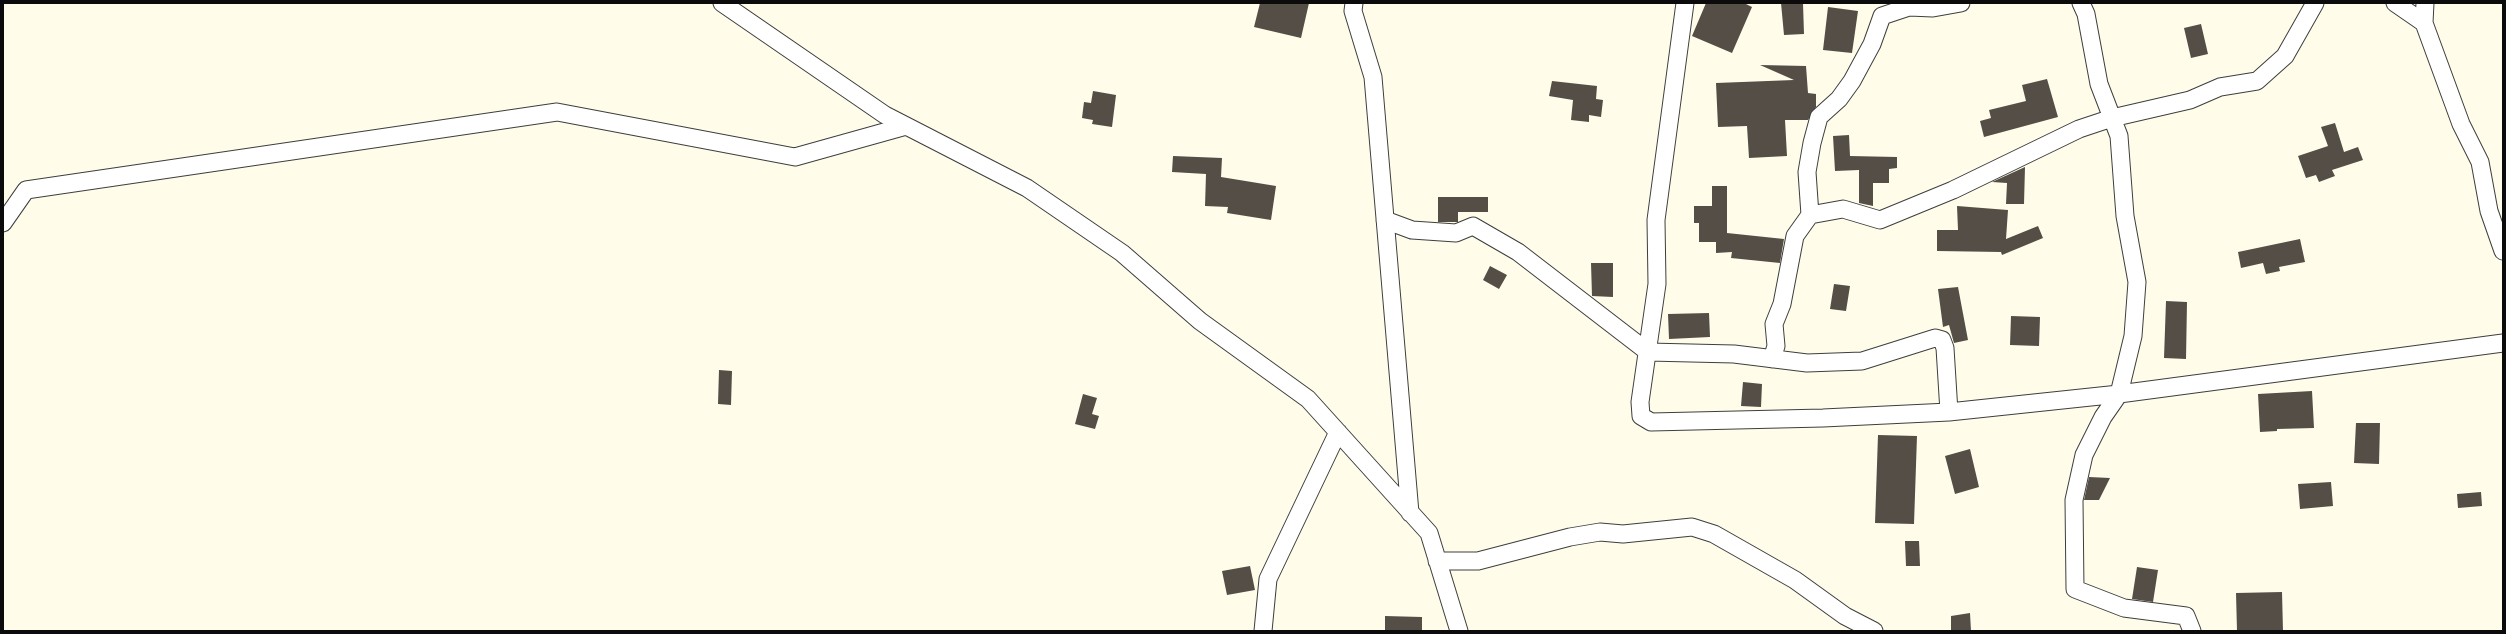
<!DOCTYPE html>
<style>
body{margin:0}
#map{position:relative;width:2506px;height:634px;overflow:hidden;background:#fffde9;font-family:"Noto Serif",serif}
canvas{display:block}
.frame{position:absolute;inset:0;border:4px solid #0b0b0b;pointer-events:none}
</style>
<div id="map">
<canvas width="2506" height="634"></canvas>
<div class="frame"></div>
</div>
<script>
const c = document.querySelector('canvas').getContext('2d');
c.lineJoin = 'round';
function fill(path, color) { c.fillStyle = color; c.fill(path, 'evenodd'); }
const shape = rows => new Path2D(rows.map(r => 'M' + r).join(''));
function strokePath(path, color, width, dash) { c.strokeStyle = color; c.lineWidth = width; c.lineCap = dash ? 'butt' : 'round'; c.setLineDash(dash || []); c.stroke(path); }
fill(shape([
 [1260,3,1309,3,1301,38,1254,27],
 [1706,3,1744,3,1752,7,1732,53,1692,36],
 [1781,3,1803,3,1804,34,1784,35],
 [1828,7,1858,11,1852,53,1823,50],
 [2201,24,2208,54,2191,58,2184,28],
 [1760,65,1806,66,1808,93,1816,94,1816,107,1808,120,1785,120,1787,156,1749,158,1747,126,1718,127,1716,83,1794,80],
 [2047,79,2058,117,1984,137,1980,121,1991,118,1989,110,2026,101,2022,85],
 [1552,81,1597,86,1596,99,1603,100,1601,117,1589,115,1589,122,1571,120,1573,100,1549,96],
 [1093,91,1116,95,1112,127,1092,124,1093,120,1082,118,1084,102,1091,103],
 [2335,123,2344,152,2358,147,2363,160,2332,170,2335,176,2319,182,2316,175,2306,178,2298,156,2328,146,2321,127],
 [1849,135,1850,156,1897,157,1897,168,1889,169,1889,183,1873,183,1873,206,1859,203,1859,170,1835,171,1833,136],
 [1173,156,1222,158,1221,177,1276,186,1271,220,1227,213,1228,207,1205,206,1206,174,1172,172],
 [2025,167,2024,204,2006,204,2007,183,1992,182],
 [1712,186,1727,186,1727,233,1784,239,1780,263,1731,258,1732,252,1716,253,1716,242,1699,242,1699,223,1694,223,1694,206,1712,206],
 [1438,197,1488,197,1488,212,1458,212,1458,222,1438,222],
 [1957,206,2008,210,2006,239,2038,226,2043,238,2002,255,2001,252,1937,251,1937,230,1958,230],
 [2300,239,2305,262,2279,267,2280,271,2266,274,2263,263,2241,268,2238,252],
 [1591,263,1613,263,1613,297,1592,296],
 [1490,266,1507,275,1499,289,1483,280],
 [1834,284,1850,286,1846,311,1830,309],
 [1958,287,1968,340,1954,343,1949,325,1943,327,1938,289],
 [2166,301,2187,302,2186,359,2164,358],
 [1709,313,1710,337,1669,339,1668,314],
 [2011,316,2040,317,2039,346,2010,345],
 [719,370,732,371,731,405,718,404],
 [1743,382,1762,384,1761,407,1741,406],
 [2312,391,2314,428,2277,429,2277,431,2260,432,2258,394],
 [1083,394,1097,398,1092,414,1099,416,1095,429,1075,424],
 [2356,423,2380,423,2379,464,2354,463],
 [1878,435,1917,436,1914,524,1875,523],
 [1970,449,1979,487,1955,494,1945,456],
 [2089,477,2110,478,2099,500,2084,500],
 [2331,482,2333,506,2300,509,2298,484],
 [2481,492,2482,506,2458,508,2457,494],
 [1905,541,1919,541,1920,566,1906,566],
 [1250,566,1255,590,1227,595,1222,571],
 [2137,567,2158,570,2153,602,2132,599],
 [2282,592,2283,631,2237,631,2236,593],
 [1970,613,1971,631,1951,631,1951,616],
 [1385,616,1422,617,1422,631,1385,631]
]), '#544e47');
const minor = shape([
 [722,3,885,115,1027,188,1122,253,1200,321,1308,399,1429,533,1459,631],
 [1354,3,1353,11,1373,77,1410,513],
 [1685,3,1656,220,1657,284,1640,402,1641,416,1651,422,1823,418,1949,412,2119,394,2503,343],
 [2081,3,2086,14,2099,84,2119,136,2125,216,2137,282,2133,336,2119,394,2103,417,2084,455,2074,500,2075,589,2124,608,2186,616,2192,631],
 [2395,3,2424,23],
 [2425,3,2424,23,2461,124,2480,162,2489,211,2503,251],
 [1810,215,1843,209,1880,220,1953,190,2079,129,2112,118,2190,100,2220,87,2257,81,2285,56,2315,3],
 [1385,220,1412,230,1456,233,1473,226,1518,252,1648,352,1734,354,1807,363,1862,361,1935,338,1942,340,1945,348,1949,412],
 [3,223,26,190,557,112,795,157,906,126],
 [1772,359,1776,346,1774,324,1782,304,1795,236,1810,215,1807,172,1812,143,1819,117,1839,99,1852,81,1872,44,1882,16,1909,7,1933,8,1961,3],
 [1437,561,1478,561,1570,537,1600,532,1623,534,1692,527,1714,534,1795,580,1845,616,1874,631],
 [1263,631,1268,579,1338,432]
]);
strokePath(minor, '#3e3e3e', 19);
strokePath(minor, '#fff', 17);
</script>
